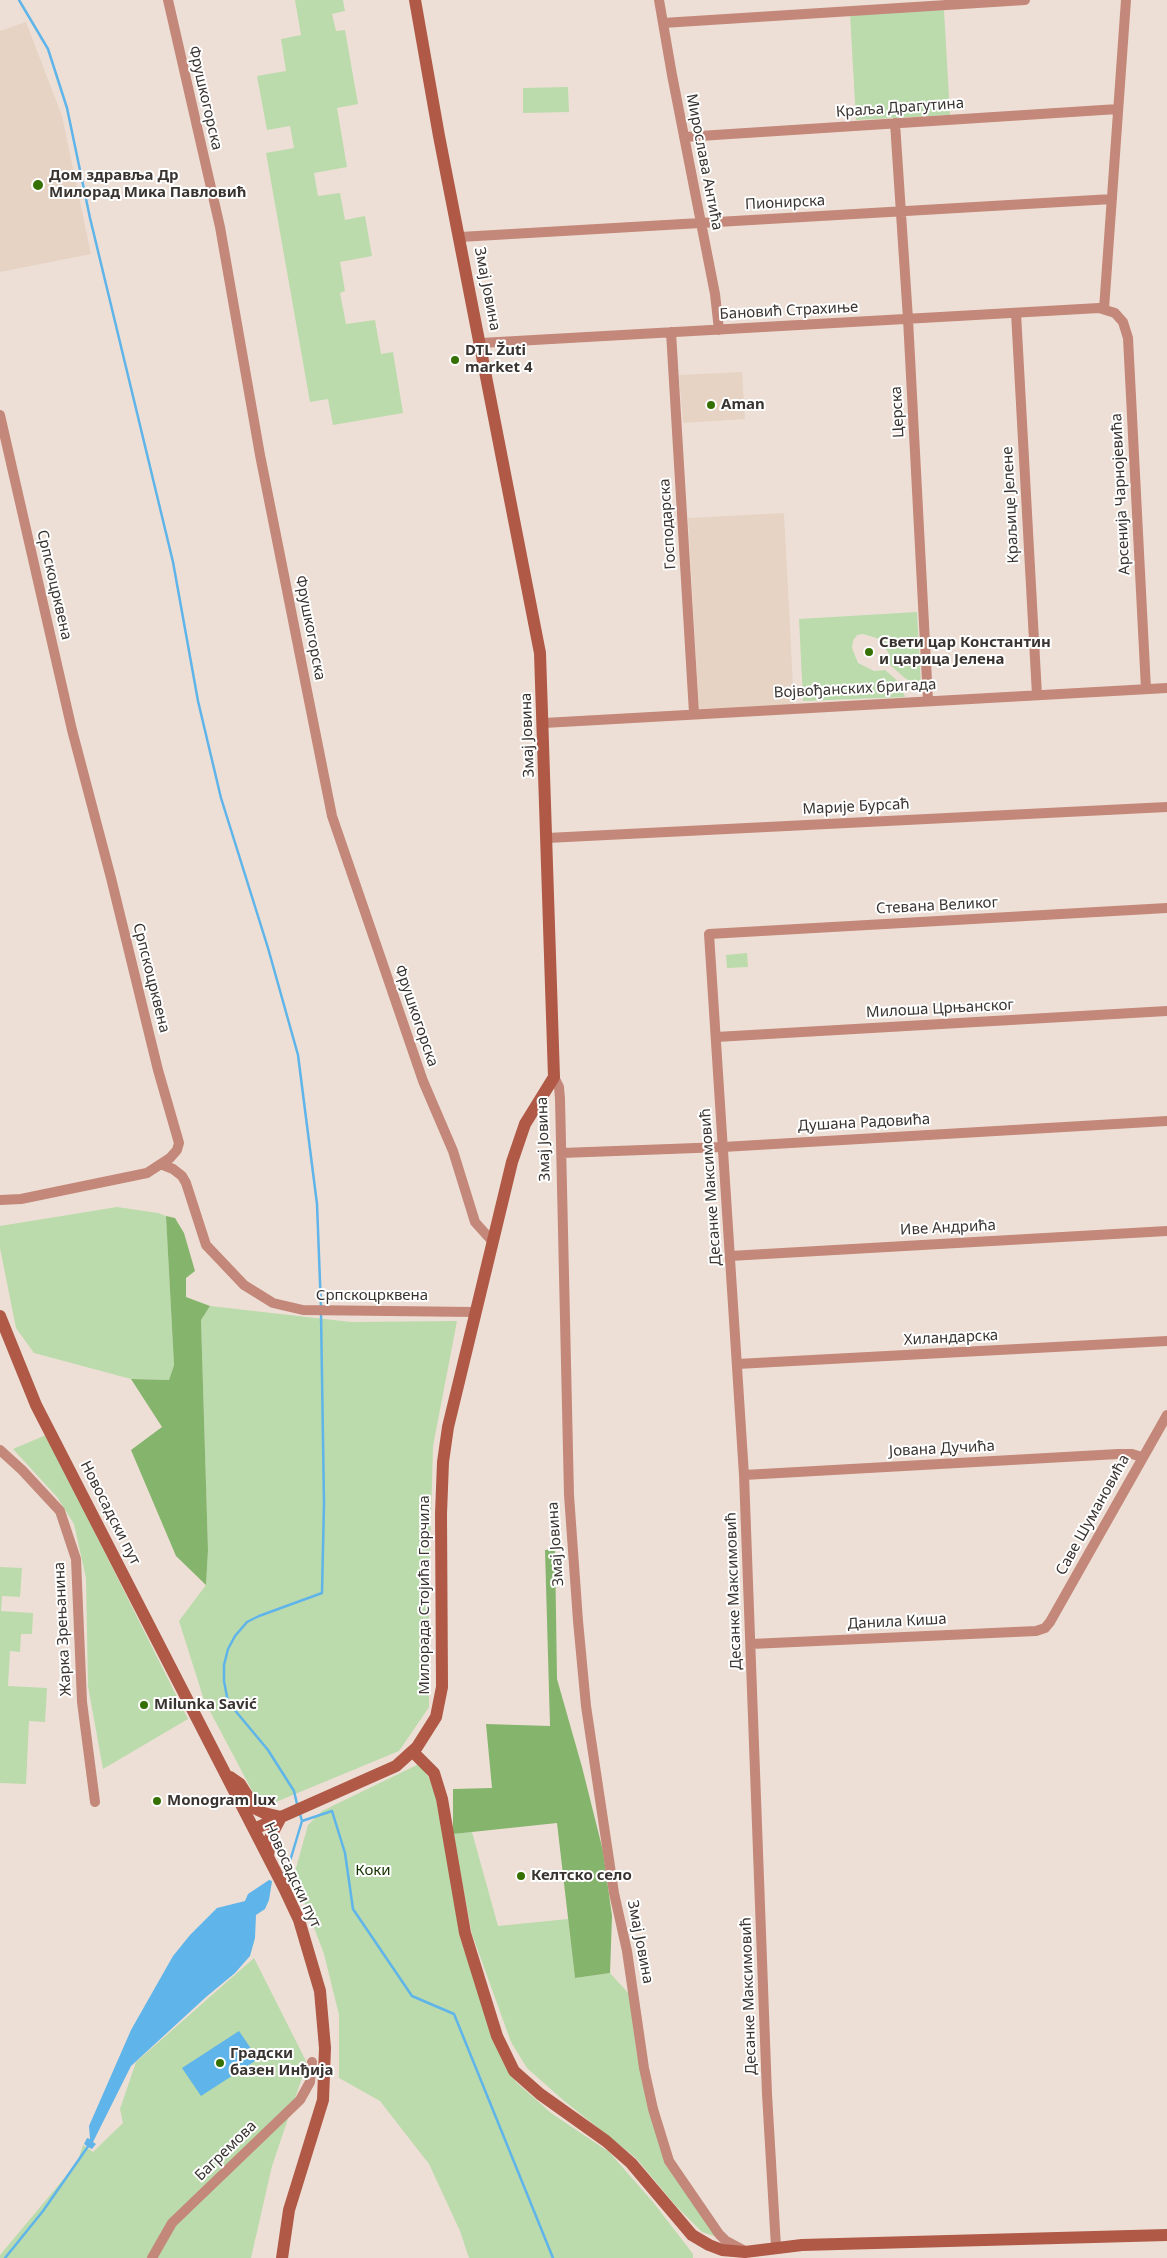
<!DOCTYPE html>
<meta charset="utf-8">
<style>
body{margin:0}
canvas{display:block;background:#eddfd5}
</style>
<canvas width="1167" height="2258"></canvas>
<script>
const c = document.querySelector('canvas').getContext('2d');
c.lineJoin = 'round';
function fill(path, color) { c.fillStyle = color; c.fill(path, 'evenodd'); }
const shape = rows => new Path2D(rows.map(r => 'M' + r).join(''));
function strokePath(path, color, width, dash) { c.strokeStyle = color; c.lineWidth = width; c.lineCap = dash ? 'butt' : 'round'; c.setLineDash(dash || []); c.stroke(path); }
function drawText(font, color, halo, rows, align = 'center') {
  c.font = font + ' "Noto Sans",sans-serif'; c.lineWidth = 4; c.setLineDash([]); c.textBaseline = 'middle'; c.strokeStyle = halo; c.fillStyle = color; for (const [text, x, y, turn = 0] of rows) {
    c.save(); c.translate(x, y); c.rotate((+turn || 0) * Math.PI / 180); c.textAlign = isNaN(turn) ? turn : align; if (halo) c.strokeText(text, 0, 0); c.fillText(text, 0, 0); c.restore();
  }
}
fill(shape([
 [26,22,62,116,91,254,0,272,0,31],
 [742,372,745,419,683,423,679,375],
 [784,513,794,704,699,709,688,518]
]), '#e6d3c4');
fill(shape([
 [295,0,343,0,345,11,332,14,336,31,345,30,358,104,337,108,347,167,314,173,318,196,340,193,345,220,365,216,372,256,340,262,345,291,340,293,346,324,375,320,381,354,393,352,403,413,333,425,328,399,310,402,266,153,294,148,290,126,267,130,257,76,286,71,281,39,301,35],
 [944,10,950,115,856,120,850,14],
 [568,87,569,112,523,113,523,88],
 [917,612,921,684,906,679,890,665,889,654,880,639,863,634,857,635,853,641,852,648,858,663,874,671,885,670,900,683,905,697,803,701,799,619],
 [747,953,748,967,727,968,726,955],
 [117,1207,158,1213,166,1216,174,1365,169,1380,131,1379,34,1353,16,1328,0,1248,0,1226],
 [210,1306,351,1322,457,1321,433,1446,429,1582,429,1707,399,1751,271,1804,256,1798,204,1700,179,1621,206,1585,208,1550,201,1320],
 [46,1435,188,1719,103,1769,88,1686,86,1578,74,1524,57,1497,13,1449],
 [0,1567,22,1568,20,1597,2,1596,1,1611,33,1613,32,1634,21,1634,20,1652,10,1651,8,1686,47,1688,45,1722,29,1721,26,1784,0,1783],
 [419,1764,429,1778,435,1795,444,1837,460,1938,503,2062,516,2082,551,2113,609,2152,653,2202,693,2254,693,2258,469,2258,460,2231,429,2164,380,2101,339,2078,339,2015,324,1954,294,1875,308,1825,322,1811],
 [472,1832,498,1926,568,1919,575,1978,610,1973,629,1994,637,2055,666,2163,717,2237,702,2232,676,2206,636,2158,563,2100,527,2068,511,2042,472,1934,453,1834],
 [254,1958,307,2063,272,2166,251,2258,0,2258,0,2255,77,2163,83,2145,93,2152,123,2123,120,2109,136,2062]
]), '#bbdbac');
fill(shape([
 [166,1216,175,1218,184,1233,195,1271,186,1278,186,1297,210,1306,201,1320,208,1550,206,1585,176,1556,131,1450,162,1427,131,1379,169,1380,174,1365],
 [555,1549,557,1679,582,1767,603,1851,612,1916,610,1973,575,1978,557,1823,453,1834,453,1789,492,1788,486,1724,550,1726,545,1550]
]), '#85b46c');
fill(shape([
 [269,1880,272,1881,269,1900,265,1909,256,1915,255,1938,250,1956,235,1973,206,1997,131,2066,93,2142,96,2144,92,2149,88,2147,84,2144,87,2138,90,2139,89,2126,131,2030,173,1956,190,1935,217,1908,245,1901,248,1894],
 [239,2031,258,2059,201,2096,182,2068]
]), '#5fb4e9');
strokePath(shape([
 [19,0,48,49,67,108,90,218,173,562,198,701,221,798,268,948,298,1055,317,1204,321,1308],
 [297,1804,294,1791,268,1750,228,1702,224,1681,224,1665,228,1649,235,1636,247,1622,259,1616,322,1593,324,1503,321,1313],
 [302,1821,332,1811,345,1853,353,1909,412,1996,454,2014,553,2258],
 [282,1874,287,1871,302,1821,300,1814],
 [5,2258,43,2211,89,2145]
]), '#5fb4e9', 2.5);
strokePath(shape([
 [168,0,220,227,260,455,332,816,423,1081,453,1151,475,1222,492,1241],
 [659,0,672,75,715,294,719,330],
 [663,23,1025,0],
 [895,123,908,319,928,700],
 [684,137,1118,109],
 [460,237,1112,199],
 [1104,309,1126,0],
 [1016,313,1037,695],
 [671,332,694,713],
 [481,343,1099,308,1115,313,1123,322,1128,338,1146,689],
 [0,415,72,730,111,878,158,1070,179,1143,177,1150,170,1158,147,1173,21,1199,0,1200],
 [544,723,1167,688],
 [547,838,1167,807],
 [716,1037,1167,1011],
 [554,1077,559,1087,560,1099,569,1495,578,1621,586,1706,614,1893,627,1951,644,2068,653,2109,669,2161,719,2234,726,2241,745,2251],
 [562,1153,723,1147,1167,1121],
 [163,1165,173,1169,182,1176,186,1183,206,1245,244,1285,273,1303,303,1310,475,1312],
 [730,1256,1167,1231],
 [737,1364,1167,1341],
 [0,1450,22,1470,60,1511,76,1559,82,1702,95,1802],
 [744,1475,1118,1454,1132,1454,1142,1457],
 [751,1644,1036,1631,1045,1628,1050,1622,1167,1415],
 [776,2247,767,2094,744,1475,709,934,1167,908],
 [152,2258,172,2223,300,2100,310,2082,312,2062]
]), '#c4887a', 10);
strokePath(shape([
 [0,1316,36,1405,284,1888,299,1920,320,1991,325,2048,323,2100,289,2210,282,2258],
 [413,1752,434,1773,442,1799,465,1933,497,2036,514,2071,540,2094,606,2141,631,2163,692,2235,709,2245,722,2250,745,2252,802,2245,1167,2235],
 [230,1777,240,1784,256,1809,264,1813,281,1817,270,1838,268,1857],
 [254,1829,396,1766,417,1747,436,1717,442,1687,441,1514,443,1462,448,1427,512,1162,525,1124,554,1077,540,653,439,136,415,0]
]), '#b05947', 12);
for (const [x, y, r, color] of [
 [38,185,6,"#357102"],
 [455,360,5,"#357102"],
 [711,405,5,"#357102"],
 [869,652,5,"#357102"],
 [144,1705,5,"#357102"],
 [157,1801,5,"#357102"],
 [521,1876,5,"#357102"],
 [220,2063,5,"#357102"]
]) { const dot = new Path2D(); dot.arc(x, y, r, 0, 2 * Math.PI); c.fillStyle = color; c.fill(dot); strokePath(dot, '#fff', 2); }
drawText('15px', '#393430', '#fff', [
 ["Фрушкогорска",205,98,77],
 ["Краља Драгутина",900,108,-4],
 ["Мирослава Антића",704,162,79],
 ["Пионирска",785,203,-3],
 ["Змај Јовина",487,289,79],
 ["Бановић Страхиње",789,311,-3],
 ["Церска",898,412,-93],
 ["Арсенија Чарнојевића",1121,494,-93],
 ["Краљице Јелене",1011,505,-93],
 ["Господарска",668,524,-94],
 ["Српскоцрквена",54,585,77],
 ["Фрушкогорска",310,628,79],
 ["Војвођанских бригада",855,689,-3],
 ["Змај Јовина",528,735,-92],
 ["Марије Бурсаћ",856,807,-3],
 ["Стевана Великог",937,906,-3],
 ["Српскоцрквена",151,978,76],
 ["Милоша Црњанског",940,1009,-3],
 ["Фрушкогорска",416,1016,71],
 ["Душана Радовића",864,1123,-3],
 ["Змај Јовина",544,1139,-92],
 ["Десанке Максимовић",711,1187,-94],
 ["Иве Андрића",948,1228,-3],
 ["Српскоцрквена",372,1296],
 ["Хиландарска",951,1338,-3],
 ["Јована Дучића",942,1449,-3],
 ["Новосадски пут",110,1513,63],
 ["Саве Шумановића",1093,1515,-61],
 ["Змај Јовина",556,1544,-94],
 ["Десанке Максимовић",734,1591,-92],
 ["Милорада Стојића Горчила",425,1595,-90],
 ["Данила Киша",897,1622,-3],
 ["Жарка Зрењанина",63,1629,-93],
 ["Новосадски пут",292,1875,65],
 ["Змај Јовина",640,1942,79],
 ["Десанке Максимовић",749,1996,-92],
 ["Багремова",226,2151,-44]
]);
drawText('bold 15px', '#393430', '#fff', [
 ["Дом здравља Др",49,176],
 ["Милорад Мика Павловић",49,193],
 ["DTL Žuti",465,351],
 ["market 4",465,368],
 ["Aman",721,405],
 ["Свети цар Константин",879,643],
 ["и царица Јелена",879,660],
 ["Milunka Savić",154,1705],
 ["Monogram lux",167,1801],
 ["Келтско село",531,1876],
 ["Градски",230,2054],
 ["базен Инђија",230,2071]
], 'left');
drawText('15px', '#153300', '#fff', [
 ["Коки",373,1871]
]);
</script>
